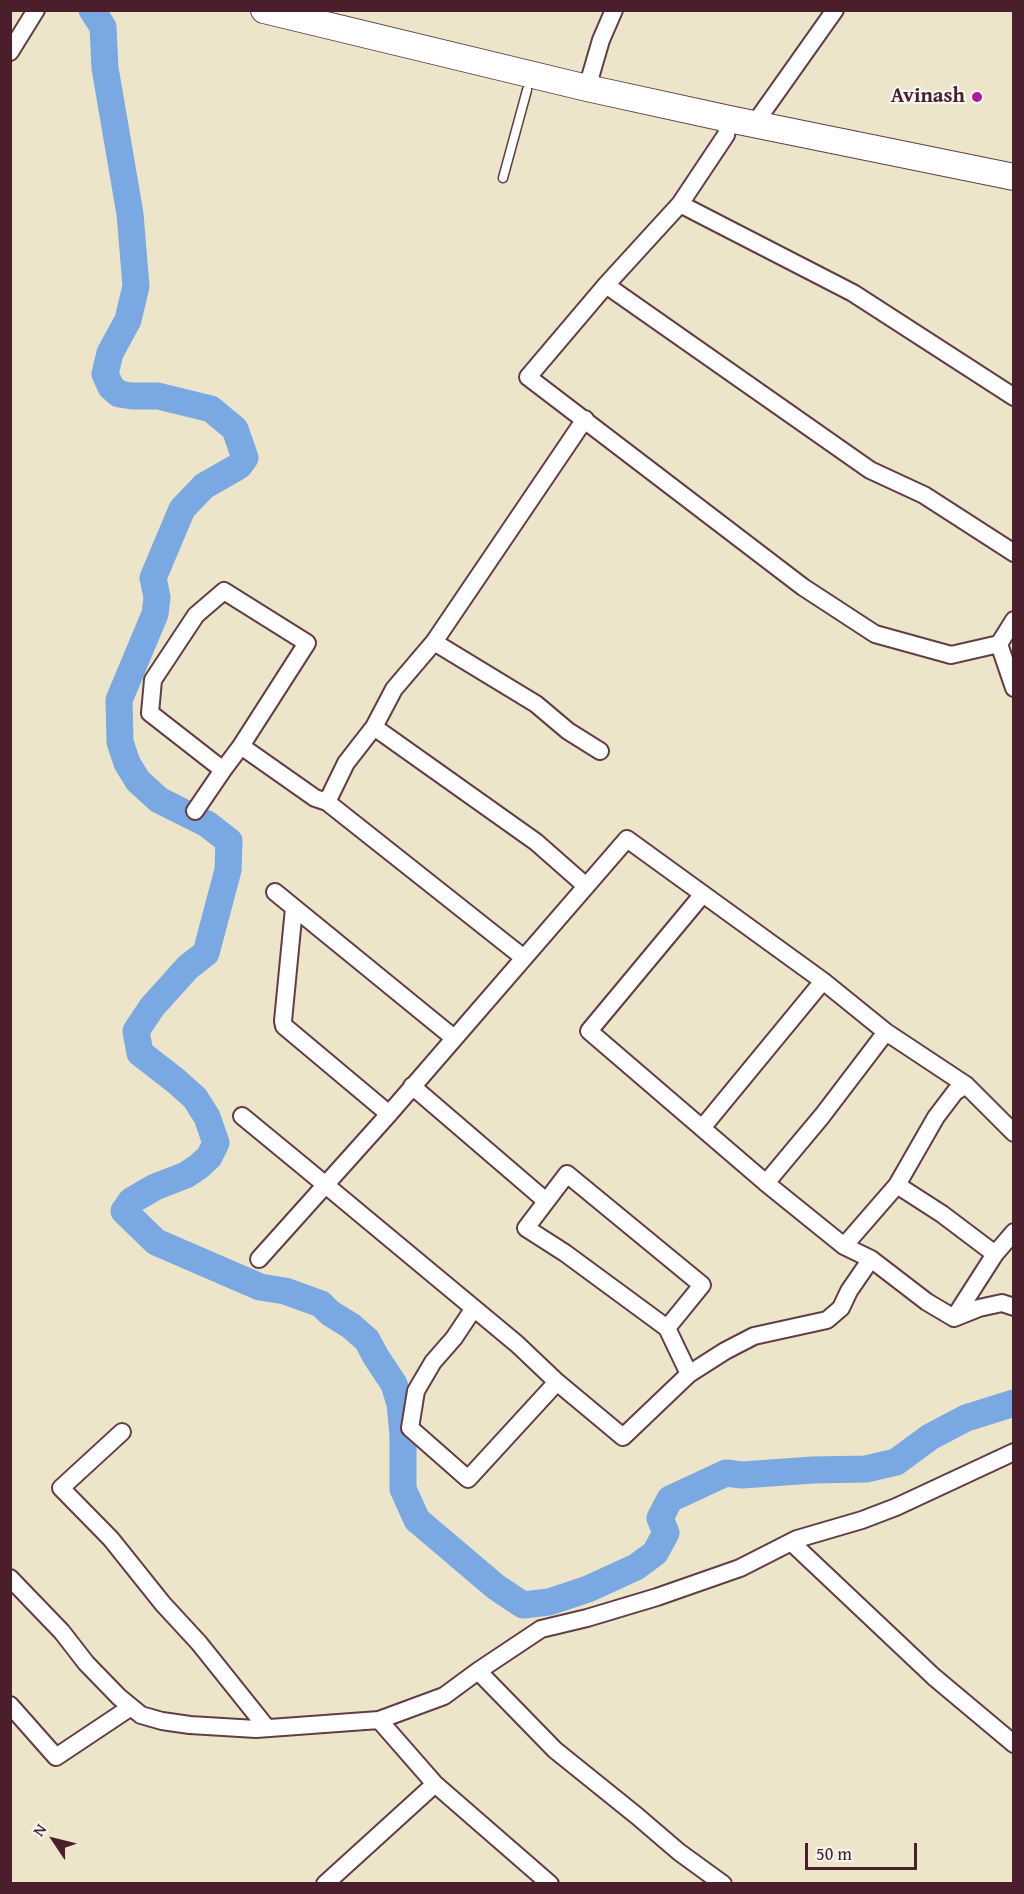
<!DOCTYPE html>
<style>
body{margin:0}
#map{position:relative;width:1024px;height:1894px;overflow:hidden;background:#ede5c9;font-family:"Gentium Book Plus",serif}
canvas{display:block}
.frame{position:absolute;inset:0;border:12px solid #4a1f2b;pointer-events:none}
.north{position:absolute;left:24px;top:1810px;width:60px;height:60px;-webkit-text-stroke:4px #f6f6f2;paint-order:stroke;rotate:305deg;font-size:16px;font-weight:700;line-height:24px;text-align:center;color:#4a1f2b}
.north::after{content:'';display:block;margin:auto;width:21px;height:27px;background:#4a1f2b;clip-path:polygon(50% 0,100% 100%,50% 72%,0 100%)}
.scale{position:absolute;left:805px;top:1843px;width:112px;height:27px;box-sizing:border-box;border:3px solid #4a1f2b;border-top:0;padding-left:8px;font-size:18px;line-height:21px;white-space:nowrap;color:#4a1f2b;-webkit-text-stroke:4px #f6f6f2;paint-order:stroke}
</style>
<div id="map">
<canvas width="1024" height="1894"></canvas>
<div class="frame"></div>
<div class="north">N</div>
<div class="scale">50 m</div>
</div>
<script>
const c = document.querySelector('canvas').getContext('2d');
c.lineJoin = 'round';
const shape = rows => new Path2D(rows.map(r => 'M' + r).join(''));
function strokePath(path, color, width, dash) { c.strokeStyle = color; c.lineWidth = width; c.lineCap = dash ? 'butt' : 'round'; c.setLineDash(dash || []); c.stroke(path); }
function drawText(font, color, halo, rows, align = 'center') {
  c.font = font + ' "Gentium Book Plus",serif'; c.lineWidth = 4.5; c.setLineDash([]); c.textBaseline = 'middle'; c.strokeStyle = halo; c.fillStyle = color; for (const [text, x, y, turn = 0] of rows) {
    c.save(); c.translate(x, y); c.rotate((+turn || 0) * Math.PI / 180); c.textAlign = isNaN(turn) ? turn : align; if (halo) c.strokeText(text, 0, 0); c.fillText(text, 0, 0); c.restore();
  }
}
strokePath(shape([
 [92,10,103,27,105,68,130,214,136,286,128,320,110,353,105,374,111,387,119,394,132,396,158,396,211,409,235,429,245,458,239,466,204,486,182,509,153,578,157,597,155,614,119,700,120,742,127,763,138,781,159,800,207,824,229,841,228,870,206,953,188,967,152,1007,136,1031,140,1053,176,1081,195,1098,207,1117,216,1143,209,1157,198,1167,186,1175,155,1187,131,1201,124,1211,156,1242,260,1287,285,1291,321,1304,330,1313,351,1326,367,1340,376,1357,394,1384,400,1404,403,1435,403,1489,417,1520,496,1587,523,1605,549,1602,588,1589,636,1567,655,1553,666,1533,660,1518,670,1499,726,1473,742,1475,813,1470,866,1469,896,1462,930,1437,966,1418,1014,1403]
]), '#79a8e3', 27);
const service = shape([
 [503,178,527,90]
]);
const minor = shape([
 [10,52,36,10],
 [587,88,601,40,614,10],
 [729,119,726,135,680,204,606,285,870,470,924,495,1014,553],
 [755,123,835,10],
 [680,204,853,293,1014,397],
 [606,285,528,377,803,587,875,634,951,655,999,644],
 [585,419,434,642,394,689,374,727,536,842,586,886],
 [1014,620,999,644,1014,688],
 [434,642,536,704,568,731,600,751],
 [241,746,223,770,150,713,153,680,196,615,224,591,307,643,241,746,315,798,327,802,524,958],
 [327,802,346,763,374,727],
 [195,811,223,770],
 [275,892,454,1038],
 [703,894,589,1031,766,1183,844,1246,871,1259],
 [294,908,283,1021,284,1026,389,1114],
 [412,1086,546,1201],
 [242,1116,304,1167,517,1344,557,1382,468,1479,410,1428,416,1391,433,1362,454,1338,474,1308],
 [702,1128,823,981],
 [766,1183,822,1116,886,1032],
 [897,1185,942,1214,995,1254],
 [844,1246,897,1185,936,1117,955,1092,966,1085],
 [259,1259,389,1114,627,839,823,981,886,1032,966,1085,1014,1133],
 [954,1318,995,1254,1014,1232],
 [667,1328,702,1285,567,1174,526,1228,565,1253,667,1328,689,1374,725,1351,754,1336,827,1320,841,1308,849,1291,871,1259,927,1302,954,1318,979,1308,1002,1303,1014,1307],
 [557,1382,623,1437,689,1374],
 [122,1432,61,1488,111,1539,163,1604,199,1643,267,1728],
 [791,1542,934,1677,1014,1744],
 [10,1578,62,1632,86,1663,119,1697,141,1715,162,1721,190,1725,256,1729,379,1720,444,1696,478,1671],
 [10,1705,56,1757,131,1707],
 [379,1720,435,1784],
 [325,1884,435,1784,550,1884],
 [723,1884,679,1852,637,1816,555,1750,478,1671,541,1629,587,1618,657,1597,740,1568,797,1539,862,1520,896,1507,1014,1452]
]);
const primary = shape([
 [264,10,587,88,729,119,1014,177]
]);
strokePath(service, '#623d43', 11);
strokePath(minor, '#623d43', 20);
strokePath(primary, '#623d43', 28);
strokePath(service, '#fff', 8);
strokePath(minor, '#fff', 16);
strokePath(primary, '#fff', 26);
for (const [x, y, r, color] of [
 [977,97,6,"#b5179e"]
]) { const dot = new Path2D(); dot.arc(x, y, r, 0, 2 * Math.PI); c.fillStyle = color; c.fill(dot); strokePath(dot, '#f6f6f2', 2); }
drawText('bold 21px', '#4a1f2b', '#f6f6f2', [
 ["Avinash",965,97]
], 'right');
</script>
